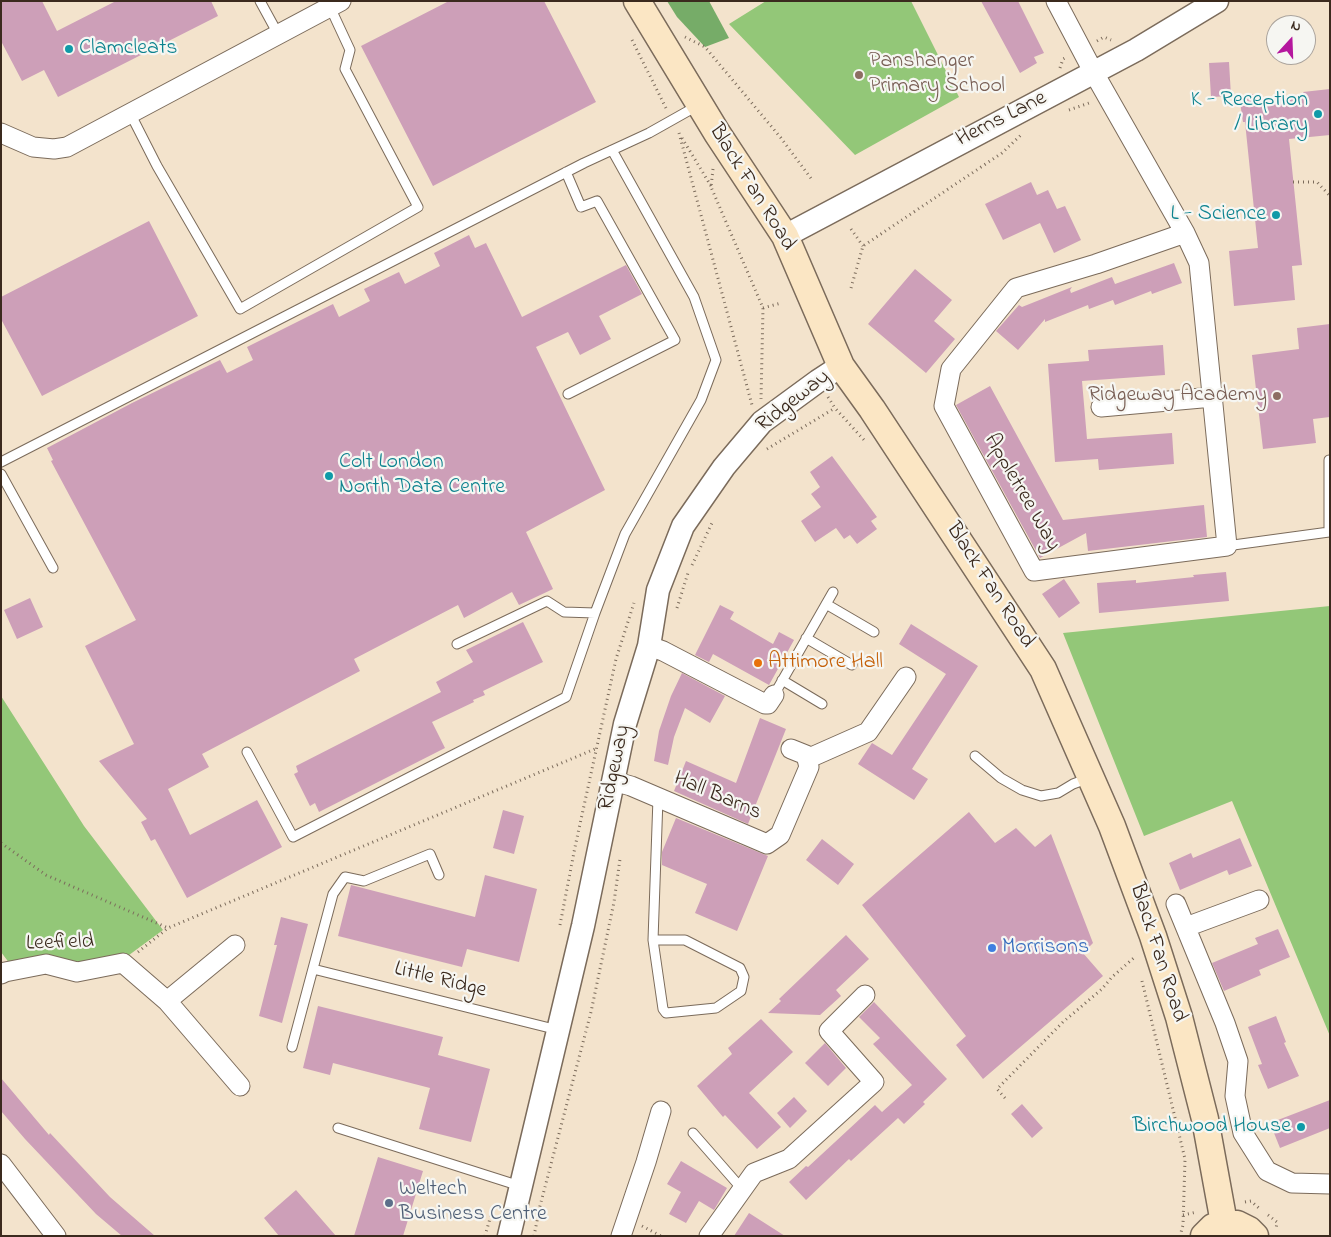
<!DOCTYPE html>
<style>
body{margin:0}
#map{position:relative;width:1331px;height:1237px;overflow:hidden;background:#f3e3cc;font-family:"Indie Flower",sans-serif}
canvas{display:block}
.frame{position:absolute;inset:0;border:2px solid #3b2a1e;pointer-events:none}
.north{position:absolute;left:1266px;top:15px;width:50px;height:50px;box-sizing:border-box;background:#f6f6f2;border:1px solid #aba49d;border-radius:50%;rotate:20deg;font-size:14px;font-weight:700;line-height:20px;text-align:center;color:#3b2a1e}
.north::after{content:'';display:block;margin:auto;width:18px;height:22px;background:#b5179e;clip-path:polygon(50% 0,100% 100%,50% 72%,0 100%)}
</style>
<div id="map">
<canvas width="1331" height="1237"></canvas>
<div class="frame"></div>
<div class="north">N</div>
</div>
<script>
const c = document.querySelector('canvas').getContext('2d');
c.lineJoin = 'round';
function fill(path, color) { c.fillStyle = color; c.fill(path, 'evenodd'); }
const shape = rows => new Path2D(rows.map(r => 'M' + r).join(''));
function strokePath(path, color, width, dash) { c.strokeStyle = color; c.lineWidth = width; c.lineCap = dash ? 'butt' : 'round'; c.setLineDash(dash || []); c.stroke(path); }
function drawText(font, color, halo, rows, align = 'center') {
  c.font = font + ' "Indie Flower",sans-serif'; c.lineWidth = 4.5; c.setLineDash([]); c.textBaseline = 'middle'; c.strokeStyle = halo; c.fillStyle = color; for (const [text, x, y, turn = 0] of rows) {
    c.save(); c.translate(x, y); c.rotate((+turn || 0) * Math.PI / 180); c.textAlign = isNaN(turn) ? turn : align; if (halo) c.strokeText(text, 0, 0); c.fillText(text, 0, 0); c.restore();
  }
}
fill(shape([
 [766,1,911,1,959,97,855,155,729,24],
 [1330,606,1330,1036,1232,801,1144,836,1063,633],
 [1,696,84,826,163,930,125,958,80,967,10,964,1,952]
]), '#93c778');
fill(shape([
 [667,1,709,1,729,38,705,47,677,17]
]), '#76ac68');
fill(shape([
 [1,1,42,1,57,31,116,1,211,1,218,16,58,97,44,70,22,81,1,41],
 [449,1,544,1,596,102,433,186,361,46],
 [981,1,1018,1,1044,53,1034,57,1037,63,1020,73],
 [1229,62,1231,96,1211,97,1209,63],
 [1330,89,1330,135,1289,139,1302,265,1292,266,1295,300,1234,306,1229,251,1258,248,1245,122,1243,122,1239,96,1253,94,1255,102,1304,94,1303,92],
 [1031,182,1037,195,1048,190,1057,209,1065,206,1081,240,1054,253,1040,223,1003,240,985,204],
 [149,221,198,316,42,396,1,319,1,297],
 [469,235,475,248,486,243,522,317,626,265,642,294,599,316,611,339,580,355,568,332,536,347,605,490,526,532,553,589,519,605,512,592,464,618,458,605,354,659,360,671,202,754,209,767,168,789,190,835,257,800,282,847,187,898,155,839,151,841,141,822,147,819,99,761,134,744,85,646,136,620,51,461,53,460,47,448,132,403,220,360,227,373,253,360,247,347,333,304,339,317,370,301,364,289,399,272,405,284,440,266,434,253],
 [1174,263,1182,283,1152,294,1151,291,1115,305,1113,300,1089,309,1088,305,1045,322,1045,319,1018,350,996,331,1019,305,1022,307,1072,287,1070,290,1071,293,1112,277,1115,284],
 [915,269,952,300,934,321,955,339,926,373,868,324],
 [1330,324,1330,417,1313,419,1316,443,1263,449,1252,355,1299,349,1297,328],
 [1163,345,1165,375,1082,381,1087,439,1172,433,1174,464,1099,470,1098,459,1055,462,1048,364,1089,361,1088,350],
 [990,386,1063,520,1204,505,1207,537,1088,551,1086,533,1040,558,956,405],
 [832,456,877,517,871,521,877,529,857,544,850,535,844,539,836,528,815,542,801,521,821,507,811,494,820,487,810,472],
 [1226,572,1229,601,1099,613,1097,583,1136,580,1136,583,1194,577,1193,575],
 [1064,579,1080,603,1059,618,1042,594],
 [30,598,43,627,17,639,4,610],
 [720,605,734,612,730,619,773,644,779,632,794,640,769,685,713,654,709,662,695,655],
 [523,622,543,662,483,691,485,695,473,700,474,702,432,722,445,748,319,812,315,803,310,806,294,774,298,772,296,766,441,692,436,682,473,662,466,650],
 [911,624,978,666,912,769,928,779,914,800,858,764,872,743,892,755,946,674,899,644],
 [682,673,725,696,710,723,685,708,674,737,668,765,654,761,659,731,671,696],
 [760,718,786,729,748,824,674,791,686,761,736,783],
 [503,810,524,816,514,854,493,848],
 [969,812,995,843,1016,828,1035,847,1051,834,1093,943,1083,953,1103,976,983,1079,956,1045,966,1036,862,905],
 [676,818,768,856,737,931,695,913,707,884,662,865,662,852],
 [1240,838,1252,866,1229,875,1227,870,1180,890,1169,863,1191,853,1193,858],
 [822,839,854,864,838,885,806,860],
 [485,875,537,889,519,962,467,949,462,967,338,936,351,885,475,917],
 [281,917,308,924,282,1023,259,1016,277,945,274,945],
 [1278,929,1290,957,1259,970,1261,975,1224,991,1212,963,1258,944,1255,938],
 [846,935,869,959,836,990,841,996,820,1015,768,1013,781,1001,779,999],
 [874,1002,947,1079,923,1102,925,1104,904,1124,898,1118,851,1161,849,1159,806,1200,789,1182,806,1166,808,1167,875,1105,882,1112,912,1085,873,1044,880,1038,859,1017],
 [318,1006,443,1037,438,1055,490,1069,471,1142,419,1129,430,1088,333,1063,330,1075,303,1068],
 [1276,1016,1286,1042,1284,1043,1299,1076,1268,1089,1258,1065,1262,1064,1248,1027],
 [761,1019,793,1052,749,1093,781,1127,757,1149,725,1115,723,1117,697,1086,732,1054,728,1048],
 [825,1043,846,1068,828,1086,805,1063],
 [1,1078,49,1135,50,1133,110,1197,155,1236,122,1236,96,1214,25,1139,1,1111],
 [794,1097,807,1111,790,1128,777,1113],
 [1330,1100,1330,1128,1280,1148,1270,1123],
 [1022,1104,1043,1128,1032,1138,1011,1114],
 [378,1157,423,1171,403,1236,354,1236],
 [681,1161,727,1188,714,1210,699,1201,686,1223,669,1214,681,1192,667,1184],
 [296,1190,336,1236,279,1236,264,1218],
 [749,1213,785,1236,734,1236]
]), '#cd9fb8');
const service = shape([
 [260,1,278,34],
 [130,113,157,166,240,309,418,207,345,69,350,50,330,7],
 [566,172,581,207,597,201,675,340,568,394],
 [1,462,584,163,649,133,697,106],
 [1,474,53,568],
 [1226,546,1329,532,1329,460],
 [826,604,874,632],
 [806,638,852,665],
 [457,644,547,601,564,612,595,613],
 [782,680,822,704],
 [774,695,833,592],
 [247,752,293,837,566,697,595,613,625,534,701,400,716,360,694,297,612,150],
 [975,756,1001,778,1022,790,1041,796,1058,793,1073,784,1089,778],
 [653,940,685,940,740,968,744,977,741,991,716,1008,666,1013,663,1009,653,940,658,798],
 [313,969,558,1030],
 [292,1047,333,894,345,877,364,881,430,854,439,875],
 [338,1128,520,1186],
 [693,1133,742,1189]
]);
const minor = shape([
 [1056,1,1094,73,1185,233,1199,263,1227,546,1034,571,944,406,951,369,1016,288,1096,264,1185,233],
 [1,133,33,147,54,149,67,147,341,1],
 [1101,407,1213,397],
 [649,646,663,651,765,704,768,704,774,695],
 [807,759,868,732,906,677],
 [613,781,631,786,767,844,780,835,809,767,806,755,791,749],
 [1176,904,1225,1023,1238,1061,1235,1096,1243,1133,1267,1171,1292,1183,1330,1184],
 [1186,927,1259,900],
 [1,974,5,972,46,964,77,972,123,963,167,1001,240,1086],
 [167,1001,235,945],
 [1,1164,56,1236],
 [621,1236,646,1162,661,1111],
 [709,1236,754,1173,789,1159,874,1082,829,1031,865,995]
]);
const tertiary = shape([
 [785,236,1136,50,1217,1],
 [509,1236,583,926,625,724,649,646,658,590,683,526,724,467,762,422,818,381,841,366]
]);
const secondary = shape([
 [637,1,717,133,785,236,841,366,872,409,1043,669,1112,826,1153,936,1179,1017,1205,1119,1224,1223],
 [1204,1236,1213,1227,1224,1223,1237,1224,1249,1230,1255,1236]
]);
strokePath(service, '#7b6b5b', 11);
strokePath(minor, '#7b6b5b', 21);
strokePath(tertiary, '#7b6b5b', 25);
strokePath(secondary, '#7b6b5b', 29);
strokePath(shape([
 [685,37,705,47,781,138,813,181],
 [632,40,666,108],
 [1097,41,1104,37,1111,40],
 [1060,68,1063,59,1067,57],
 [1069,110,1092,102],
 [679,133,752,405],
 [682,138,711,186],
 [713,169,711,187,763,308,761,399],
 [1293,182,1317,182,1330,196],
 [851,229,863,246],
 [851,288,863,246,1002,153,1022,134],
 [763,308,781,303],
 [828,397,835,408,864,440],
 [767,449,835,408],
 [692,565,713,521],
 [677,608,688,573],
 [1,843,46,875,168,928],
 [560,925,575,847,616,659,634,603],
 [138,952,168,928,595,749],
 [1142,981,1185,1159,1183,1225,1180,1236],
 [1005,1098,997,1089,1063,1022,1102,989,1112,977,1136,956],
 [1245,1202,1251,1201,1261,1210],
 [1183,1215,1197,1212],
 [1268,1215,1277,1222,1276,1229],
 [642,1226,661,1236],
 [485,1236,493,1208],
 [534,1236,540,1206,591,1012,614,902,620,859]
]), '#7b6b5b', 3, [1, 4]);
strokePath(service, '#fff', 9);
strokePath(minor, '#fff', 19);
strokePath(tertiary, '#fff', 22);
strokePath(secondary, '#fbe6c4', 26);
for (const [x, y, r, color] of [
 [69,49,5,"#0f9aa8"],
 [859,75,5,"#8d6e63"],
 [1318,114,5,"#0f9aa8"],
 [1276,215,5,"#0f9aa8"],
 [1277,396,5,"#8d6e63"],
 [329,476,5,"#0f9aa8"],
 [758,663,5,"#e8710a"],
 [992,948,5,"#3f7fe0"],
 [1301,1127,5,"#0f9aa8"],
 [389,1203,5,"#5c6f8a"]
]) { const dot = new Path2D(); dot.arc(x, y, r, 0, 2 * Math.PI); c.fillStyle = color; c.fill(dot); strokePath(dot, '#f6f6f2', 2); }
drawText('22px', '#0d838f', '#f6f6f2', [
 ["Clamcleats",79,49,"left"],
 ["K - Reception",1308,101],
 ["/ Library",1308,126],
 ["L - Science",1266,215],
 ["Colt London",339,463,"left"],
 ["North Data Centre",339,488,"left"],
 ["Birchwood House",1291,1127]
], 'right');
drawText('22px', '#785e54', '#f6f6f2', [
 ["Panshanger",869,62],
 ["Primary School",869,87],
 ["Ridgeway Academy",1267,396,"right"]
], 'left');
drawText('22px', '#3b2a1e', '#f6f6f2', [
 ["Herns Lane",1002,120,-27],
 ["Black Fan Road",751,188,58],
 ["Ridgeway",794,402,-38],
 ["Appletree Way",1021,493,60],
 ["Black Fan Road",989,586,57],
 ["Ridgeway",616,768,-78],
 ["Hall Barns",717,797,23],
 ["Leefield",60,944,-2],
 ["Black Fan Road",1157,953,72],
 ["Little Ridge",440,981,14]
]);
drawText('22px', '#c56008', '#f6f6f2', [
 ["Attimore Hall",768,663]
], 'left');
drawText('22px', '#366cbe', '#f6f6f2', [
 ["Morrisons",1002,948]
], 'left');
drawText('22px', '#4e5e75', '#f6f6f2', [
 ["Weltech",399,1190],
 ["Business Centre",399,1215]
], 'left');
</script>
